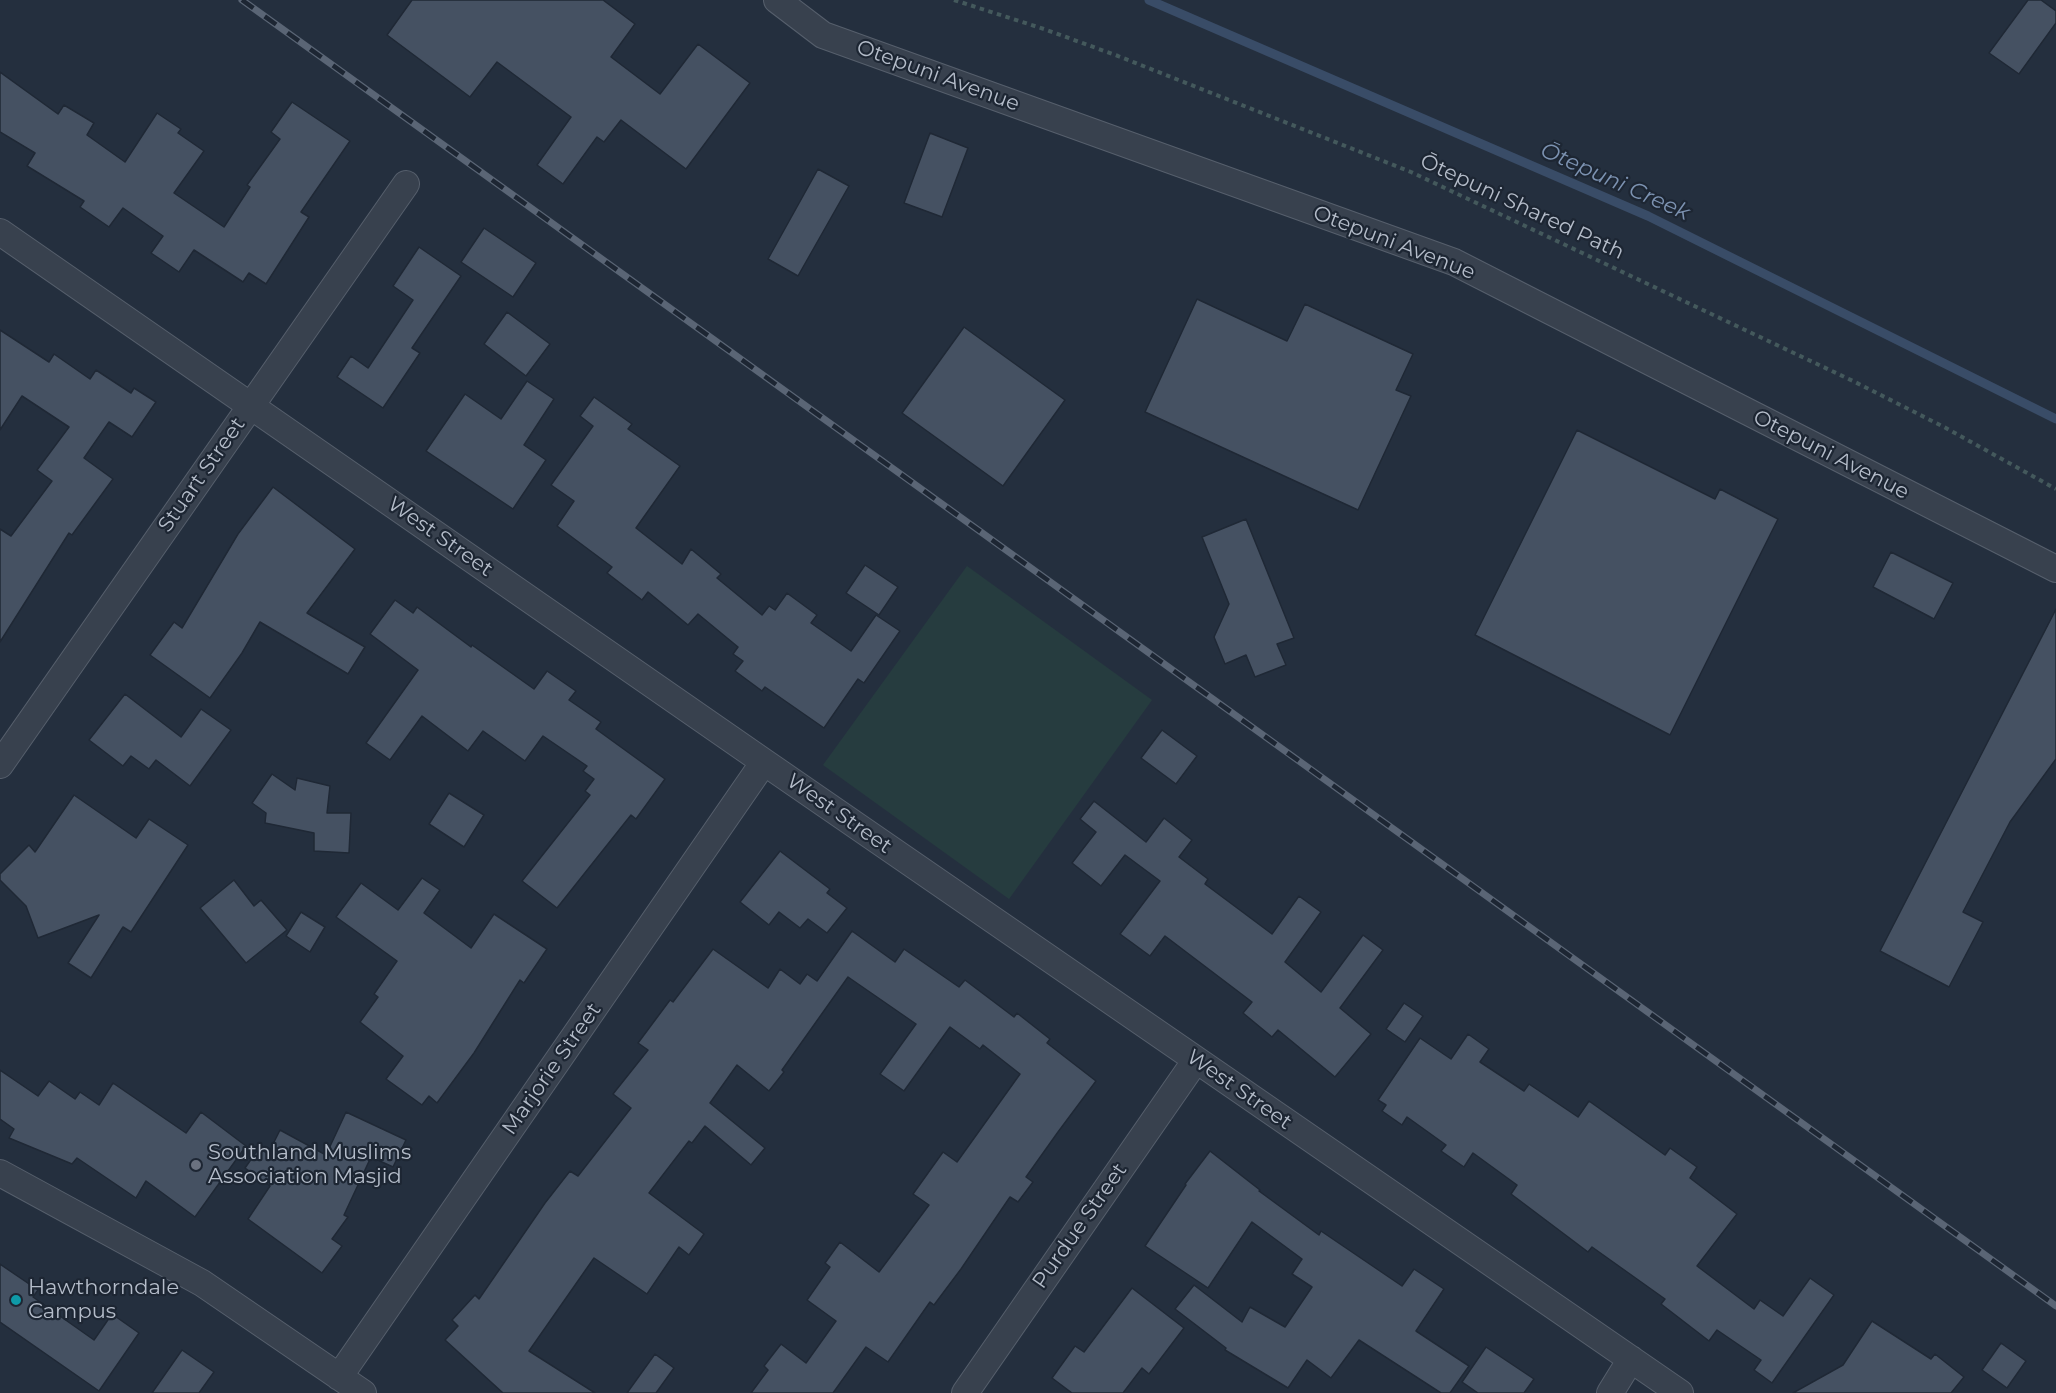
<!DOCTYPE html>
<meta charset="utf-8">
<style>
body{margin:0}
canvas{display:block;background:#242f3e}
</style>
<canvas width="2056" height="1393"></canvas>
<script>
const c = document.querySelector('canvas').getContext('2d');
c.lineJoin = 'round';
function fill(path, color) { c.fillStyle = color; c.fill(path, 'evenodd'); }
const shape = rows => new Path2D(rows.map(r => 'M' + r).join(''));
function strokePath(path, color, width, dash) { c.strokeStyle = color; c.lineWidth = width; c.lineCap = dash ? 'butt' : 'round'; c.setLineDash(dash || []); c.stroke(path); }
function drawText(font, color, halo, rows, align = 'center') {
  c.font = font + ' Montserrat,sans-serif'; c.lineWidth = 4.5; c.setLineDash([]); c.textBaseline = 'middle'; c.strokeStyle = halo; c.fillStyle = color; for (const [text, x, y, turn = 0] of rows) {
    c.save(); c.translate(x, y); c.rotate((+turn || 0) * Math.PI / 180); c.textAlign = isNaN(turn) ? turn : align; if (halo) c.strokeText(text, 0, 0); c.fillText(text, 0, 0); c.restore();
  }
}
fill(shape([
 [967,566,1152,700,1009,899,823,765]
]), '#263c3f');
strokePath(shape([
 [1149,0,1648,216,2056,419]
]), '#394c67', 9);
const building = shape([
 [412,0,603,0,635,24,611,57,660,94,698,44,750,83,686,169,621,120,604,142,597,137,563,184,537,165,571,117,497,62,470,97,387,35,412,0],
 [2028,0,2041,0,2056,11,2056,23,2019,74,1989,53,2028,0],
 [0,72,58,114,64,105,94,123,87,135,125,162,157,113,181,129,178,133,204,151,174,193,224,227,250,187,247,185,280,139,271,132,292,102,350,141,301,212,309,217,266,284,249,273,243,282,194,250,179,272,151,253,163,236,123,208,109,227,80,207,84,201,27,166,35,153,0,132,0,72],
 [930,133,968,148,942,217,904,203,930,133],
 [818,169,849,186,798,276,768,259,818,169],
 [484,228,536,263,513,297,461,262,484,228],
 [419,247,461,276,412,348,420,353,383,408,337,377,351,356,368,368,413,300,393,286,419,247],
 [1197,299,1287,341,1305,304,1413,354,1396,390,1411,396,1358,510,1145,412,1197,299],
 [507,312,550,344,526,376,484,344,507,312],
 [964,327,1065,400,1003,486,902,413,964,327],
 [0,330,49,362,54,354,90,379,96,370,131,393,134,388,156,402,132,437,109,422,84,458,113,479,72,535,69,533,0,642,0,529,11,536,52,481,37,470,69,427,22,396,0,430,0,330],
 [527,381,554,399,524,445,546,460,513,509,426,451,465,394,501,419,527,381],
 [594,397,632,424,628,429,680,466,636,528,682,564,691,549,721,574,717,578,762,615,769,606,775,610,787,593,817,615,811,623,851,651,876,615,900,631,864,683,858,679,824,728,765,687,762,691,735,671,743,661,733,654,738,647,698,614,688,625,648,592,642,600,607,573,612,567,557,526,574,501,551,485,593,426,580,416,594,397],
 [1577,430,1715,499,1720,489,1778,519,1670,735,1475,635,1577,430],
 [273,487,355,549,307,613,365,647,348,674,260,622,242,653,210,698,150,655,174,622,182,628,238,534,273,487],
 [1246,519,1294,638,1277,644,1286,665,1255,677,1246,655,1225,664,1214,637,1229,604,1202,537,1246,519],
 [1891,552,1953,583,1934,619,1873,587,1891,552],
 [865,565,898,587,879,615,846,593,865,565],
 [395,600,413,613,417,607,471,647,472,645,534,689,547,671,576,691,569,700,601,722,596,729,665,779,636,819,631,815,557,908,522,881,590,795,585,791,594,779,583,771,587,766,543,736,525,761,483,731,468,751,422,716,390,760,366,743,418,670,370,634,395,600],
 [2056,609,2056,759,2010,822,1963,912,1983,922,1949,987,1880,951,2056,609],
 [125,694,181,737,201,709,231,730,190,786,156,760,149,769,131,756,123,766,89,740,125,694],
 [1162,730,1197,756,1176,784,1141,758,1162,730],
 [272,774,295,790,297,778,330,786,327,813,351,813,349,853,314,851,314,833,265,823,266,813,252,803,272,774],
 [449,793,484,815,464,847,429,824,449,793],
 [74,795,136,838,149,819,188,845,131,932,123,927,91,978,68,963,99,915,38,938,26,906,0,880,0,874,29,845,35,852,74,795],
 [1094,801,1146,842,1164,818,1192,840,1179,857,1208,879,1205,884,1272,934,1299,896,1321,912,1285,962,1321,992,1363,935,1383,950,1340,1008,1371,1034,1335,1077,1278,1030,1272,1037,1243,1013,1252,1002,1165,936,1150,956,1120,934,1160,881,1125,855,1101,886,1072,863,1096,832,1080,819,1094,801],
 [780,851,830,889,827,893,847,908,827,933,808,919,800,928,779,912,769,925,740,902,780,851],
 [422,878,440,890,424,913,471,948,494,914,547,949,524,983,520,980,474,1053,437,1103,429,1096,422,1105,386,1079,403,1056,360,1022,378,997,374,994,397,961,336,917,361,883,398,910,422,878],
 [234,880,254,906,261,900,287,930,246,963,200,908,234,880],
 [301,912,325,927,310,952,286,936,301,912],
 [852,931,895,962,904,949,959,987,965,980,1014,1017,1017,1013,1050,1039,1047,1043,1096,1081,1058,1132,1026,1177,1033,1182,1018,1202,1010,1197,961,1269,934,1305,930,1302,888,1362,866,1347,833,1393,751,1393,768,1370,764,1366,781,1344,806,1363,836,1321,807,1300,830,1267,825,1263,840,1242,879,1272,929,1205,913,1194,943,1152,957,1162,1020,1074,983,1045,980,1049,950,1027,904,1091,880,1074,916,1024,848,977,782,1070,784,1072,769,1091,737,1065,710,1103,765,1148,751,1165,705,1126,692,1143,689,1141,649,1193,704,1234,689,1255,679,1247,647,1294,594,1258,529,1351,595,1393,503,1393,445,1340,458,1326,452,1320,475,1295,479,1299,545,1203,570,1171,578,1176,631,1108,613,1094,648,1050,638,1043,670,1000,673,1002,713,949,768,988,780,969,800,984,807,974,817,981,852,931],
 [1404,1003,1423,1016,1405,1042,1386,1029,1404,1003],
 [1468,1034,1489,1049,1480,1062,1524,1091,1529,1084,1578,1117,1589,1101,1665,1155,1670,1148,1697,1167,1690,1178,1737,1214,1697,1266,1754,1309,1760,1300,1783,1316,1810,1278,1834,1295,1772,1383,1754,1370,1761,1360,1717,1330,1709,1341,1661,1304,1665,1299,1592,1247,1588,1252,1511,1194,1517,1185,1473,1153,1464,1167,1441,1151,1446,1145,1407,1117,1402,1125,1382,1111,1386,1105,1378,1100,1420,1038,1451,1059,1468,1034],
 [0,1070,38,1096,49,1081,75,1099,80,1092,99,1105,113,1083,186,1133,201,1112,246,1146,195,1217,146,1181,136,1198,77,1158,72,1164,9,1138,14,1129,0,1119,0,1070],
 [346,1112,406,1140,393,1167,371,1157,344,1215,348,1217,332,1239,342,1246,322,1273,248,1219,270,1186,245,1168,259,1148,268,1154,280,1130,326,1155,346,1112],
 [1210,1151,1260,1190,1259,1191,1319,1235,1321,1231,1402,1286,1414,1269,1444,1289,1416,1331,1469,1366,1450,1393,1441,1393,1359,1340,1331,1378,1307,1360,1288,1388,1225,1350,1226,1348,1175,1309,1194,1285,1242,1322,1250,1307,1285,1327,1312,1287,1292,1274,1302,1259,1252,1222,1208,1288,1145,1246,1186,1185,1185,1184,1210,1151],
 [0,1264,38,1290,33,1297,94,1340,112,1314,139,1333,99,1391,0,1322,0,1264],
 [1132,1288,1184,1328,1149,1374,1142,1368,1123,1393,1072,1393,1052,1378,1075,1346,1084,1352,1132,1288],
 [1872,1321,1931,1359,1935,1354,1964,1377,1951,1393,1793,1393,1843,1365,1872,1321],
 [2001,1343,2026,1361,2007,1388,1982,1370,2001,1343],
 [1486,1347,1534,1379,1524,1393,1478,1393,1462,1382,1486,1347],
 [182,1350,214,1372,199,1393,152,1393,182,1350],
 [655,1354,674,1368,656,1393,627,1393,655,1354]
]);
fill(building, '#455162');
strokePath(building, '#1f2835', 1.5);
const street = shape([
 [777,0,823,35,1454,262,2056,569],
 [0,232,764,762,1680,1393],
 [0,765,406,184],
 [0,1173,202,1283,363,1393],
 [339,1377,764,762],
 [965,1393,1196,1060],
 [1610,1393,1631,1359]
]);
strokePath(street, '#565f6c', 28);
strokePath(shape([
 [954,0,1044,29,1118,56,1411,172,1853,381,1944,427,2056,489]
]), '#44595c', 4, [4.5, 4.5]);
strokePath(street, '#38414e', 26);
const rail = shape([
 [242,0,2056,1306]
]);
strokePath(rail, '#5a6575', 7);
strokePath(rail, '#1d2633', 4.5, [14]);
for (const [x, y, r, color] of [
 [196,1165,6,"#6b7280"],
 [16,1300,6,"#0f9aa8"]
]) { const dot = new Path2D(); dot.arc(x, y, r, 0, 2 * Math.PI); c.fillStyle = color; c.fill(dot); strokePath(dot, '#1d2633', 2); }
drawText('21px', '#b4bcc9', '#1d2633', [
 ["Otepuni Avenue",938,76,20],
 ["Ōtepuni Shared Path",1522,207,25],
 ["Otepuni Avenue",1394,243,21],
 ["Otepuni Avenue",1831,455,27],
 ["Stuart Street",202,475,-55],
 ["West Street",440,537,35],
 ["West Street",839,814,35],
 ["Marjorie Street",552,1069,-55],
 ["West Street",1239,1090,35],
 ["Purdue Street",1080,1226,-55]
]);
drawText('21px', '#b4bcc9', '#1d2633', [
 ["Southland Muslims",208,1153],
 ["Association Masjid",208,1177],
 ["Hawthorndale",28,1288],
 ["Campus",28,1312]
], 'left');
drawText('italic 22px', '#7c92b1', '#1d2633', [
 ["Ōtepuni Creek",1615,182,24]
]);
</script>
